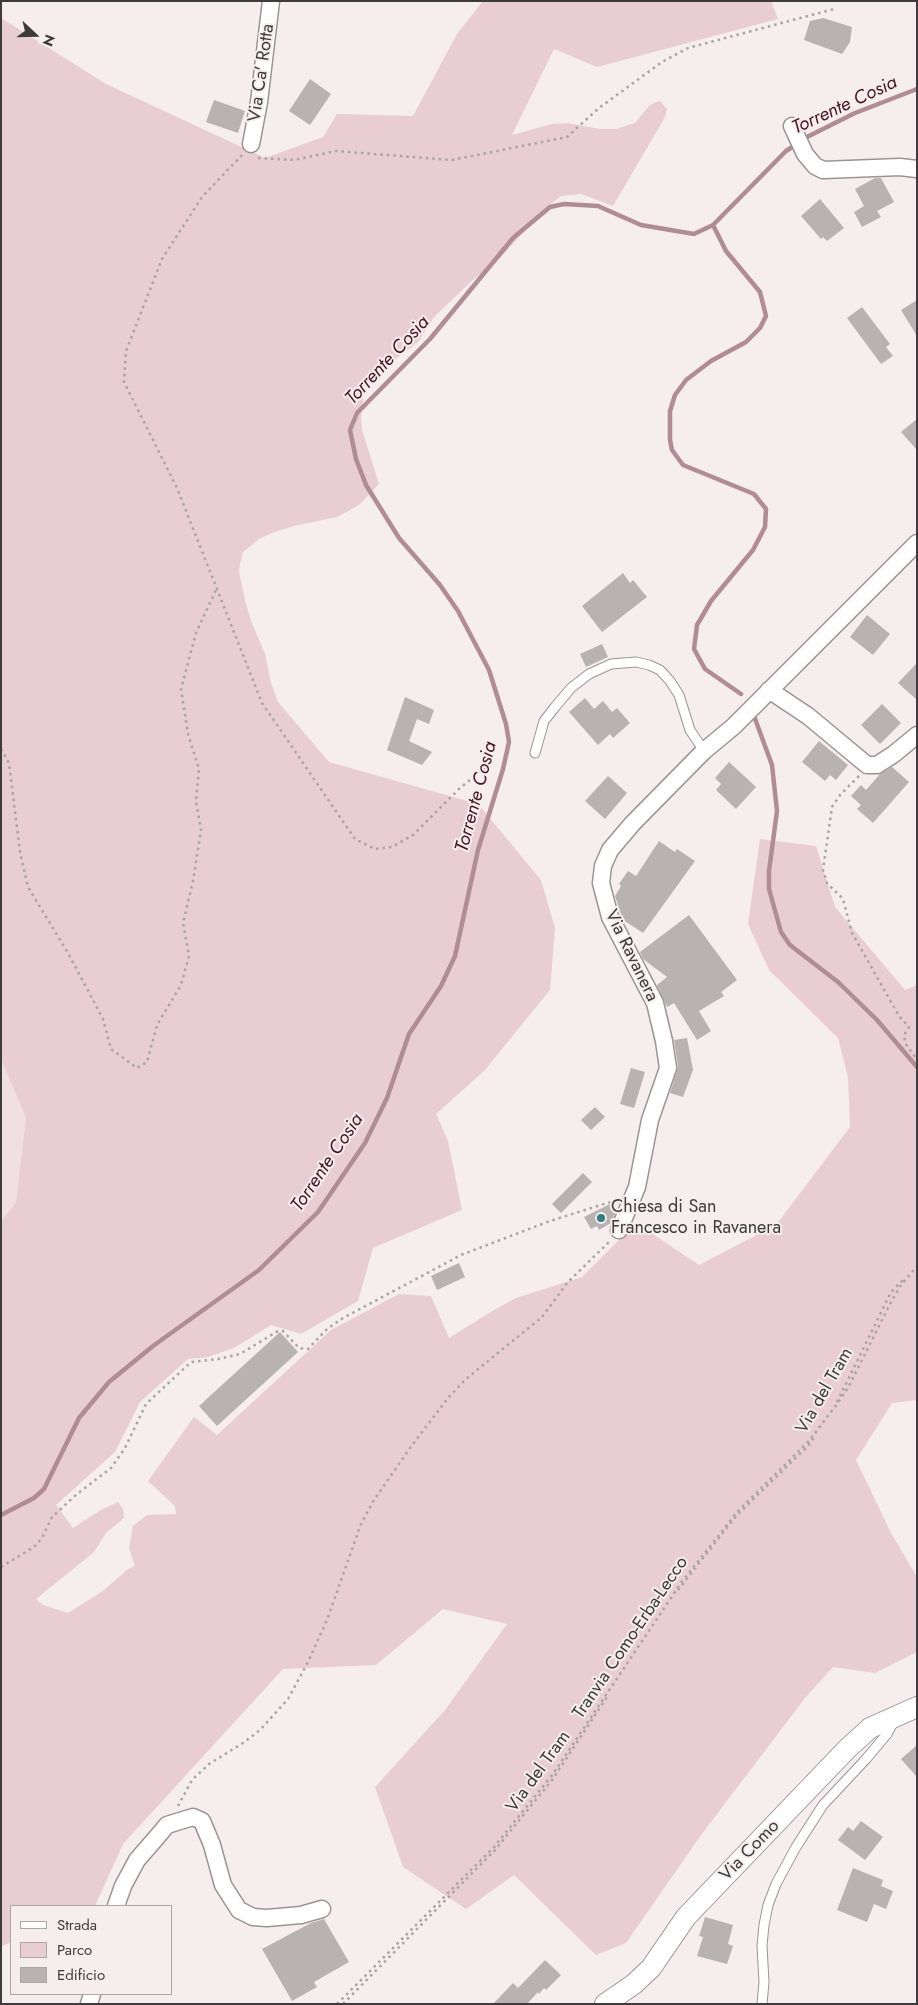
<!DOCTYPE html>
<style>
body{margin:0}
#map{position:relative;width:918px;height:2005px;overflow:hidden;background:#f5edee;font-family:Jost,sans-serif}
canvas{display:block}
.frame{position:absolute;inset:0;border:2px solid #3e3b3c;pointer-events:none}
.legend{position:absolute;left:10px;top:1905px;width:162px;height:90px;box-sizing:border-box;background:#f5edee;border:1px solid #aca6a7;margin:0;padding:6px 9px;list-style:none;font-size:15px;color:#3e3b3c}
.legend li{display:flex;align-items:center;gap:10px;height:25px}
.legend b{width:25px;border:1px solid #aca6a7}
.north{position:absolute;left:10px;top:10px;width:50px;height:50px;-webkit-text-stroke:4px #f5edee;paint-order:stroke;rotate:111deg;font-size:14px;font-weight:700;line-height:20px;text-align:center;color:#3e3b3c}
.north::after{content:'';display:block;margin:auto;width:18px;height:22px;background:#3e3b3c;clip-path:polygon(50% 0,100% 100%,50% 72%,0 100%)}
</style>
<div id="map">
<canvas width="918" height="2005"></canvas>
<div class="frame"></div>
<ul class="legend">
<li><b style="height:6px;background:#fff"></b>Strada</li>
<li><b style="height:14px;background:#e9cdd4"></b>Parco</li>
<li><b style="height:14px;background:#b9b2b3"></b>Edificio</li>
</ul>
<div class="north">N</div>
</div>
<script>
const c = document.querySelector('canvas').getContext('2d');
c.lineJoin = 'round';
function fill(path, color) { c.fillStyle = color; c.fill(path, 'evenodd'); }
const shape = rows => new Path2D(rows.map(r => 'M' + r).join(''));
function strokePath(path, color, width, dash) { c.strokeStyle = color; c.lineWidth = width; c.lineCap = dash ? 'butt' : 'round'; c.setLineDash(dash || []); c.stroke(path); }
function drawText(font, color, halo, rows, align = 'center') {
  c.font = font + ' Jost,sans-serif'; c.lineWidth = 4; c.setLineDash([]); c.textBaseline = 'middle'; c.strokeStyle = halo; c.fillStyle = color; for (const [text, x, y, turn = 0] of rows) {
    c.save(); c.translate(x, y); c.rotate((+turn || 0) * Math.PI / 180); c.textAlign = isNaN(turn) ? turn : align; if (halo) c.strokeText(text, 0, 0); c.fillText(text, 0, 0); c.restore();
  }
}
fill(shape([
 [1,1059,26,1118,16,1202,1,1221]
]), '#f0dfe3');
fill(shape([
 [483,1,771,1,778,19,597,67,554,49,512,135,552,124,567,123,600,129,616,129,635,123,649,106,654,103,660,101,667,109,665,117,613,206,581,194,561,196,547,207,498,260,474,279,434,317,418,342,369,379,364,391,361,418,362,430,379,484,359,505,337,517,294,526,274,532,259,539,243,552,240,564,239,572,245,600,251,621,265,654,271,683,278,702,329,762,478,804,541,880,555,928,550,990,484,1071,436,1114,448,1141,462,1210,373,1248,358,1301,301,1334,271,1325,234,1348,208,1357,188,1359,140,1402,115,1452,56,1505,73,1528,101,1510,118,1502,123,1509,124,1518,106,1533,94,1552,36,1599,43,1605,68,1613,103,1591,128,1569,135,1566,129,1548,133,1526,147,1515,176,1514,175,1506,148,1481,194,1417,217,1435,331,1330,399,1294,431,1296,449,1338,494,1310,516,1298,582,1277,636,1223,699,1265,776,1225,850,1127,848,1077,838,1038,769,970,748,924,760,839,816,846,835,907,905,990,917,985,917,1400,892,1403,856,1460,891,1533,917,1577,917,1652,875,1673,833,1667,805,1698,701,1835,626,1943,596,1955,514,1875,466,1909,403,1867,375,1787,445,1710,507,1624,443,1609,376,1665,283,1669,123,1844,95,1906,11,1906,11,1943,1,1946,1,1221,16,1202,26,1118,1,1059,1,18,106,84,265,158,323,137,337,114,413,116,457,34]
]), '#e9cdd4');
strokePath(shape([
 [803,139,855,113,917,89],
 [713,225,726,251,760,292,766,316,760,328,746,342,711,361,686,380,675,395,670,411,670,440,672,450,683,465,754,494,766,509,765,527,753,550,711,601,697,625,694,649,705,669,741,694],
 [754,716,772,765,777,811,769,871,769,889,781,932,790,945,838,982,877,1020,917,1067],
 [1,1515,34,1498,44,1489,79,1418,109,1382,153,1346,259,1270,318,1212,365,1143,387,1098,409,1034,441,986,455,956,478,850,503,769,509,742,506,724,489,670,458,611,440,585,399,538,366,485,356,459,350,430,357,413,430,339,513,238,550,207,564,204,598,206,641,225,694,234,713,225,786,151,797,144]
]), '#b08d95', 4.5);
fill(shape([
 [823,18,852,27,850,42,842,54,804,40,810,21],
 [310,79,331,94,310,125,289,111],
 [214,100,245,111,238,133,206,122],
 [875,178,881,178,894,202,877,211,881,217,862,227,854,212,864,206,855,189],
 [820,199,844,228,827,241,823,237,821,239,801,216],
 [917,300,917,336,901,310],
 [862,307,890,344,886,347,893,356,881,364,847,318],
 [917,419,917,450,901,432],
 [623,573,630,583,633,580,647,597,602,632,582,606],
 [867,615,890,634,873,655,850,637],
 [602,644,608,657,586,667,580,654],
 [917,663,917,700,898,683],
 [405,697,434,710,429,724,417,719,409,741,432,752,422,765,387,750],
 [585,698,594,709,603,701,612,712,617,708,630,723,613,738,610,734,598,745,569,712],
 [882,704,901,723,880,744,861,725],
 [819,741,848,765,836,780,830,775,825,781,802,762],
 [729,762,756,787,736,809,716,790,721,784,715,778],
 [892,767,909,782,873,823,857,809,861,805,851,796,861,785,866,790,880,774],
 [608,776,627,793,605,819,585,801],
 [659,841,675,852,677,849,695,861,643,933,623,920,615,896,621,886,619,884,628,871,636,876],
 [689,915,737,980,721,992,724,996,699,1011,711,1031,697,1040,674,1003,667,1007,666,1005,657,985,667,977,643,959,640,952],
 [687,1038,693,1070,683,1097,670,1093,678,1067,674,1040],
 [631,1068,645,1072,634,1108,620,1104],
 [595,1107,605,1117,591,1130,581,1120],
 [583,1173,592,1182,561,1213,552,1204],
 [610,1204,615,1214,611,1223,599,1230,597,1226,591,1229,584,1217],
 [459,1263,465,1277,437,1290,431,1276],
 [280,1332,298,1352,217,1426,199,1406],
 [917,1745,917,1777,901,1759],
 [861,1821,883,1837,865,1860,838,1840,848,1827,853,1831],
 [853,1868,883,1880,881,1886,893,1891,886,1909,874,1904,867,1922,837,1910],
 [705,1917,733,1925,728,1944,733,1946,727,1964,697,1956,703,1937,699,1936],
 [324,1919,349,1962,314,1982,317,1987,292,2001,262,1949,311,1923],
 [545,1960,561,1975,546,1990,544,1988,539,1994,538,1992,527,2004,493,2004,513,1983,518,1988]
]), '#b9b2b3');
const service = shape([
 [535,753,544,721,555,707,571,688,589,674,611,664,636,662,649,665,660,670,670,681,679,695,690,730,704,751],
 [762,2004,764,1982,762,1946,764,1925,768,1905,776,1884,796,1847,823,1805,866,1759,887,1734,894,1721]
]);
const minor = shape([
 [792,126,805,154,815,166,823,170,900,167,917,169],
 [251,144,259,102,271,1],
 [769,690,808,716,867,765,877,765,894,754,917,735],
 [619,1230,637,1187,650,1120,668,1068,664,1041,655,1003,610,917,601,883,603,866,610,850,633,823,704,751,734,726,917,543],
 [116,1906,123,1886,137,1860,157,1837,167,1825,193,1817,202,1821,212,1845,223,1885,239,1910,253,1917,267,1918,301,1915,322,1909],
 [89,2004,92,1994]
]);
const tertiary = shape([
 [605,2004,634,1984,651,1968,686,1917,847,1749,870,1728,917,1707]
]);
strokePath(service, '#9b9495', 11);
strokePath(minor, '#9b9495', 19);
strokePath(tertiary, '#9b9495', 22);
strokePath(shape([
 [242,155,202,197,162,259,126,351,124,382,177,488,262,703,355,839,375,849,392,847,413,835,459,789,489,764],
 [258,158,294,160,336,151,452,160,567,137,599,108,662,62,688,48,834,9],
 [1,749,9,763,20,852,28,887,68,953,103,1019,111,1049,137,1068,147,1062,157,1025,181,985,189,956,183,923,193,881,201,830,196,801,199,769,188,734,181,689,196,633,216,590],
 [859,776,840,795,832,807,823,870,827,883,843,899,852,933,899,1016,909,1027,904,1035,905,1043,916,1058],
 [837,1402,891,1292,905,1278],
 [1,1567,34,1547,42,1538,52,1517,77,1494,111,1468,125,1448,146,1404,191,1362,218,1359,240,1354,278,1331,283,1331,299,1348,308,1349,327,1329,343,1318,461,1255,550,1221,607,1203,614,1202],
 [678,1590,737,1515,808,1446,815,1436],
 [178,1806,192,1780,209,1764,243,1743,260,1730,288,1699,308,1662,327,1620,361,1524,374,1500,410,1448,448,1398,466,1379,542,1317,568,1282,609,1242],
 [337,2004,494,1847,553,1774,681,1583,738,1511,809,1441,837,1404,848,1388,890,1304,901,1285,917,1266],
 [343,2004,495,1850,552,1780,607,1697]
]), '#a9a3a4', 2.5, [2.5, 4]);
strokePath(service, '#fff', 9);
strokePath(minor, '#fff', 16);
strokePath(tertiary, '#fff', 20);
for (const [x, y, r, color] of [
 [601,1218,5,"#337c7f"]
]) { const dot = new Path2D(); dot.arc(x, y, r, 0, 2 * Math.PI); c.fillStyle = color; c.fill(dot); strokePath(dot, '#f5edee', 2); }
drawText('18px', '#3e3b3c', '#f5edee', [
 ["Via Ca' Rotta",262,73,-82],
 ["Via Ravanera",631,956,64],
 ["Via del Tram",825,1391,-60],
 ["Tranvia Como-Erba-Lecco",631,1638,-56],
 ["Via del Tram",539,1772,-54],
 ["Via Como",750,1851,-46]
]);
drawText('18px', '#3e3b3c', '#f5edee', [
 ["Chiesa di San",611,1208],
 ["Francesco in Ravanera",611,1229]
], 'left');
drawText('italic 19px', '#451626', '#f5edee', [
 ["Torrente Cosia",845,106,-25],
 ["Torrente Cosia",388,361,-47],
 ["Torrente Cosia",477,797,-75],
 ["Torrente Cosia",328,1163,-56]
]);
</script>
